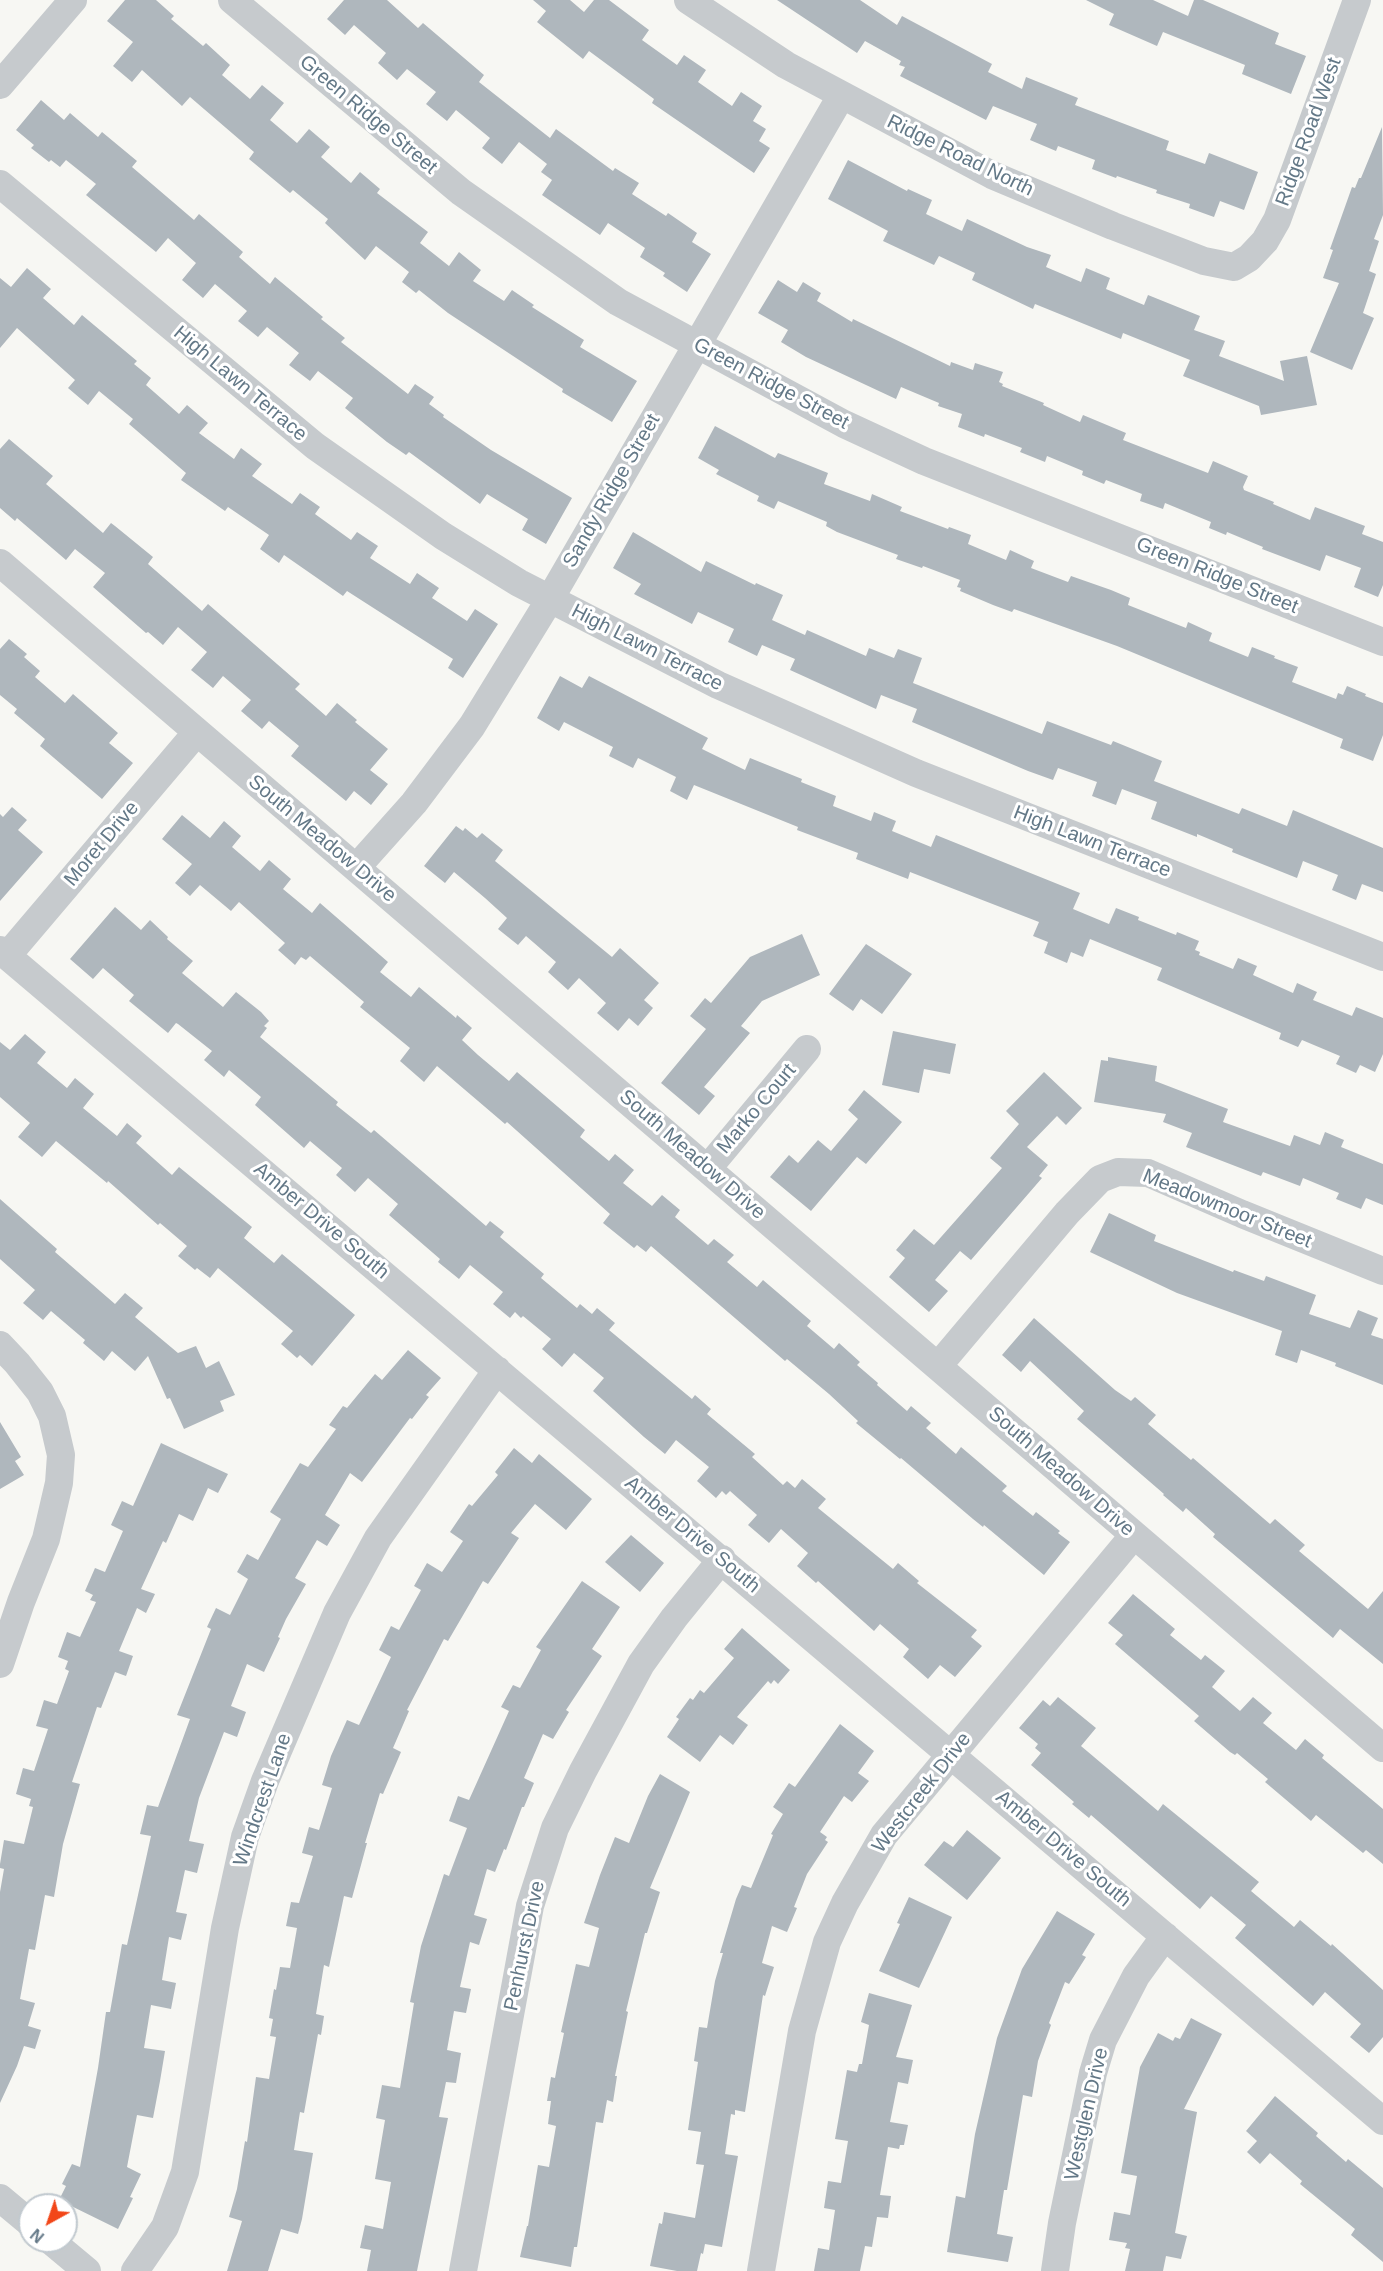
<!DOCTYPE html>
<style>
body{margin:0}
#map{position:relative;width:1383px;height:2271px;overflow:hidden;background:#f7f7f3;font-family:Arial,sans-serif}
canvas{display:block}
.north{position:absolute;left:18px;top:2193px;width:60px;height:60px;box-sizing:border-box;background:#fff;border:2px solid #c1c9cf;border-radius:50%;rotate:220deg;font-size:16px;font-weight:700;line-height:24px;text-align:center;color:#637887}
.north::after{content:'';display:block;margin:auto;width:21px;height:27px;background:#f24618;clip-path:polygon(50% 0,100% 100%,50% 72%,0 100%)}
</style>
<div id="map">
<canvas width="1383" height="2271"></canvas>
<div class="north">N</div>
</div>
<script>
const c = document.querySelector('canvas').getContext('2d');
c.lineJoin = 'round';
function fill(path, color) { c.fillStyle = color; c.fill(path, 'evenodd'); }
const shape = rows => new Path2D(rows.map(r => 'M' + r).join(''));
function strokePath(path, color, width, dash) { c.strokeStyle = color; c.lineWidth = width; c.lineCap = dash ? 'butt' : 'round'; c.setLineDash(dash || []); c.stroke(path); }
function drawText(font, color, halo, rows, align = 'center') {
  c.font = font + ' Arial,sans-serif'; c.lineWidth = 6; c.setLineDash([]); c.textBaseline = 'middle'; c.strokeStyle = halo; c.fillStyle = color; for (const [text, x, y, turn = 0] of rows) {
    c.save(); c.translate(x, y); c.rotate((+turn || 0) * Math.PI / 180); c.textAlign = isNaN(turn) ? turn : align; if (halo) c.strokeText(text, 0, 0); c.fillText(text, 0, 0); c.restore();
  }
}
fill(shape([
 [125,0,156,0,174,16,171,19,203,46,206,43,230,65,222,75,250,99,262,85,284,103,270,120,297,143,309,129,330,147,321,157,351,183,360,172,380,189,377,193,428,232,420,243,449,266,459,252,481,270,473,281,504,301,512,290,534,305,532,307,584,340,580,347,637,381,612,422,562,392,563,389,448,313,419,290,416,293,402,282,409,272,376,246,365,260,325,223,328,219,293,190,290,193,249,159,254,152,190,97,182,106,142,70,132,82,113,66,133,42,107,21],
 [344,0,387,0,418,28,423,23,484,75,479,82,550,138,556,129,613,171,615,168,639,183,632,194,666,216,668,213,697,233,692,242,711,254,687,292,663,276,665,273,640,257,645,248,608,223,600,235,542,195,552,180,541,172,547,164,519,142,502,164,482,148,490,138,456,110,447,121,426,104,436,92,407,69,397,80,378,63,386,53,354,25,345,35,327,19],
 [533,0,570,0,584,12,594,0,609,0,649,30,642,40,677,65,684,55,706,70,698,82,732,106,741,92,762,106,753,121,766,129,759,141,770,148,754,173,652,103,654,99,589,51,583,59,537,22,546,11],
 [777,0,860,0,897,25,902,16,992,64,988,72,1022,89,1026,77,1078,98,1075,105,1169,141,1166,150,1205,164,1209,153,1258,172,1244,210,1220,201,1214,217,1189,208,1190,204,1156,193,1157,190,1117,176,1116,178,1092,169,1095,160,1058,146,1056,151,1030,140,1037,124,993,106,986,120,900,76,905,67,899,65,901,61,865,41,857,53],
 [1086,0,1153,0,1188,16,1194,0,1203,0,1279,33,1275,44,1306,56,1291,94,1242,74,1245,65,1163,32,1157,46,1109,25,1114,14],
 [41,100,64,120,70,113,98,137,102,132,137,161,132,167,194,220,199,214,243,252,239,257,270,284,275,277,323,317,321,319,345,338,341,342,408,394,415,384,434,397,429,404,444,415,443,417,491,450,572,498,546,544,522,530,528,519,487,494,480,504,409,452,406,455,387,442,345,408,353,398,318,371,310,381,289,365,299,353,267,327,258,337,238,321,247,311,215,284,203,298,182,280,196,263,168,238,156,252,86,195,96,184,66,160,60,167,51,160,49,162,31,148,34,145,16,130],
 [1382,127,1383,215,1374,239,1379,241,1369,271,1376,274,1363,313,1374,318,1352,370,1310,352,1339,283,1323,278,1333,250,1330,249,1352,187,1355,188,1359,178,1361,178],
 [848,160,907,191,908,189,932,200,926,214,962,231,967,219,1027,247,1051,255,1046,267,1081,282,1086,268,1110,278,1106,289,1144,305,1148,295,1200,316,1194,330,1225,341,1219,356,1284,381,1280,361,1307,356,1317,405,1261,415,1259,406,1183,376,1190,360,1123,333,1121,339,1035,304,1033,309,972,280,975,273,939,256,934,265,883,241,888,231,828,199],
 [27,268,51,289,43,298,74,325,82,315,137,361,134,364,151,378,146,385,179,414,187,405,208,423,199,433,234,459,241,448,262,464,252,476,292,504,300,493,320,507,315,514,351,540,357,532,378,546,370,558,410,584,417,573,439,588,432,598,467,621,475,609,498,624,463,678,448,668,453,659,347,591,343,596,284,555,279,563,260,549,269,535,228,507,225,511,181,480,186,473,129,424,133,419,99,391,88,405,68,388,75,380,17,328,0,348,0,278,11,287],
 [778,280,797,292,803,282,821,293,817,301,852,322,853,319,950,366,951,362,973,370,975,363,1003,372,999,382,1003,384,1002,386,1044,403,1043,405,1080,422,1083,415,1126,433,1123,440,1208,473,1213,461,1248,476,1243,487,1244,490,1274,502,1273,504,1310,520,1315,507,1365,526,1362,534,1383,542,1383,585,1378,597,1354,587,1361,568,1326,555,1320,571,1262,549,1263,547,1227,532,1226,535,1209,528,1211,522,1165,503,1163,509,1140,501,1142,494,1106,480,1104,484,1082,475,1083,471,1047,456,1045,462,1020,452,1022,448,985,434,984,437,958,427,962,414,938,406,939,403,901,387,896,399,806,357,781,342,788,330,758,313],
 [715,426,775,458,778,453,828,473,824,484,870,501,872,494,902,507,900,511,948,529,949,527,971,535,968,544,1006,560,1010,550,1034,561,1031,568,1068,582,1071,576,1111,590,1130,598,1128,605,1186,628,1188,622,1212,633,1209,641,1248,657,1252,647,1275,656,1274,658,1298,667,1292,682,1336,699,1338,693,1343,695,1347,686,1366,694,1365,696,1383,703,1383,735,1373,761,1340,748,1343,739,1233,694,1117,646,1014,609,1012,612,993,605,960,591,961,588,957,587,960,580,923,566,922,568,896,559,898,555,837,532,826,526,827,522,778,501,774,509,757,501,759,496,716,474,719,470,698,458],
 [9,439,53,476,46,484,103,533,111,523,115,526,153,557,148,564,202,611,208,604,300,684,295,689,326,716,337,703,357,720,355,722,388,749,370,770,388,784,371,805,354,791,346,801,291,756,299,746,269,721,262,729,241,711,251,700,223,676,213,688,191,670,207,652,178,627,163,645,148,632,146,633,93,587,105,573,75,549,66,560,17,518,15,521,0,508,0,449],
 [633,532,701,572,706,561,755,585,756,583,783,595,772,620,805,635,807,630,866,656,869,648,894,658,898,649,922,658,913,683,1042,734,1047,721,1111,745,1113,741,1162,761,1154,781,1239,814,1242,808,1287,826,1293,810,1383,848,1383,892,1362,884,1356,900,1332,890,1338,875,1303,861,1297,878,1232,852,1233,849,1197,834,1197,837,1151,819,1157,802,1122,789,1116,805,1092,796,1097,782,1058,768,1053,780,1028,771,912,722,917,709,881,695,876,709,790,670,795,659,762,645,757,656,728,642,734,629,698,612,692,624,634,594,641,584,613,568],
 [9,639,27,654,24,657,40,671,35,677,65,703,73,694,118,733,109,743,133,763,102,799,40,746,45,739,14,713,17,709,0,695,0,649],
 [560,676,582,688,589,676,708,738,702,749,745,770,750,758,802,779,801,782,836,796,833,806,871,821,874,812,896,821,892,831,931,847,936,835,1080,893,1073,909,1109,924,1116,908,1139,917,1138,920,1176,935,1177,932,1199,941,1195,950,1200,952,1199,955,1233,969,1238,958,1257,966,1253,975,1293,993,1297,983,1317,992,1313,1000,1352,1016,1356,1007,1383,1018,1383,1054,1375,1072,1360,1065,1356,1073,1336,1064,1340,1056,1302,1040,1298,1047,1279,1039,1281,1033,1157,980,1162,968,1090,939,1083,957,1071,952,1067,963,1044,953,1048,942,1033,936,1039,922,910,872,908,879,856,859,858,853,797,830,798,827,694,785,687,800,670,791,676,777,638,758,633,768,609,756,613,747,564,722,559,731,537,718],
 [12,807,27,820,18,830,43,852,0,901,0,814,3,817],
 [182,815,210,838,224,821,241,836,232,847,260,871,269,860,291,879,283,889,312,913,320,903,388,962,380,972,411,997,419,987,456,1018,457,1015,472,1028,462,1040,478,1055,509,1081,517,1072,585,1130,580,1137,609,1161,615,1154,634,1170,623,1183,652,1206,662,1195,680,1210,675,1217,708,1245,714,1239,734,1255,727,1262,757,1287,763,1280,811,1321,807,1326,834,1349,839,1343,860,1362,857,1365,878,1383,877,1385,907,1411,911,1406,931,1423,926,1428,956,1454,961,1447,1007,1486,1002,1491,1033,1516,1036,1512,1060,1531,1058,1533,1070,1542,1044,1575,984,1525,983,1527,973,1519,901,1458,900,1459,856,1423,858,1421,829,1394,787,1359,785,1361,651,1246,646,1252,637,1245,634,1248,603,1223,610,1214,507,1122,505,1124,437,1066,424,1082,400,1061,410,1048,360,1007,364,1002,310,956,306,960,301,957,295,965,278,950,285,943,239,902,231,911,200,885,190,896,175,883,192,864,162,839],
 [456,826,463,831,465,828,477,838,482,833,503,850,495,861,612,957,620,948,659,983,644,1000,653,1008,638,1026,629,1018,618,1031,597,1013,606,1003,579,978,568,990,548,972,556,962,526,936,518,945,498,929,507,918,485,898,454,872,445,883,424,866],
 [115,907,141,930,150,920,168,937,167,939,193,961,182,973,223,1007,236,992,261,1012,269,1021,264,1026,267,1028,260,1037,338,1102,336,1105,371,1133,374,1130,486,1226,490,1221,504,1232,500,1237,544,1274,541,1278,577,1308,580,1304,592,1314,597,1308,615,1323,609,1330,692,1399,695,1395,711,1409,707,1414,755,1454,752,1457,783,1485,787,1481,795,1488,802,1479,826,1499,818,1508,893,1569,898,1563,919,1581,917,1583,977,1630,971,1637,982,1646,955,1677,940,1665,928,1679,903,1657,909,1649,880,1624,874,1631,818,1581,816,1583,797,1566,808,1553,781,1529,769,1543,748,1525,757,1515,730,1491,726,1495,722,1491,716,1498,697,1481,709,1467,676,1440,665,1454,644,1437,593,1391,604,1378,574,1353,562,1367,542,1349,551,1339,523,1316,521,1318,515,1312,510,1318,493,1304,503,1292,470,1265,459,1279,438,1262,440,1259,389,1215,398,1204,368,1178,355,1192,336,1175,342,1168,310,1141,304,1148,255,1105,261,1097,229,1070,224,1077,204,1060,212,1051,178,1024,176,1023,168,1033,129,1001,134,995,103,968,93,979,70,959],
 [802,934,820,975,762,1001,741,1026,750,1033,704,1087,715,1096,699,1115,661,1083,706,1029,690,1016,705,998,711,1003,750,957],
 [866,944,912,974,882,1014,861,999,853,1011,829,994],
 [893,1031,956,1044,950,1074,924,1069,919,1093,882,1085],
 [25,1034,46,1052,37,1063,67,1088,75,1078,94,1094,83,1108,117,1136,127,1123,142,1136,136,1143,172,1175,179,1167,252,1227,244,1238,274,1263,282,1254,355,1315,312,1366,300,1355,297,1358,281,1344,293,1331,218,1268,210,1278,197,1268,195,1270,178,1256,187,1246,160,1223,158,1225,108,1181,107,1183,56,1141,42,1157,18,1137,30,1123,0,1097,0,1042,10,1050],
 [1108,1057,1157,1066,1155,1081,1228,1109,1223,1122,1290,1146,1294,1135,1320,1145,1325,1132,1344,1140,1341,1147,1383,1164,1383,1205,1366,1198,1361,1209,1336,1199,1339,1193,1303,1178,1300,1186,1263,1172,1261,1176,1186,1147,1192,1133,1163,1122,1166,1114,1094,1102,1101,1060,1108,1061],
 [1044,1072,1082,1108,1066,1125,1057,1116,1027,1147,1048,1165,1039,1176,1042,1178,971,1260,960,1251,935,1280,948,1291,929,1312,889,1277,905,1258,896,1250,914,1229,934,1245,1002,1168,990,1158,1019,1124,1006,1111],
 [864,1090,902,1122,866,1164,857,1157,811,1211,770,1177,789,1155,798,1163,818,1140,831,1151,858,1119,848,1110],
 [0,1199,57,1249,55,1252,115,1304,125,1293,143,1308,135,1317,178,1353,196,1346,206,1368,219,1361,235,1395,220,1401,224,1411,184,1429,170,1398,167,1399,148,1356,135,1371,112,1351,104,1361,83,1343,85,1340,51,1311,43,1320,23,1303,35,1290,0,1259],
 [1109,1213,1156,1235,1154,1241,1233,1272,1234,1270,1264,1281,1266,1276,1316,1295,1309,1314,1350,1328,1358,1310,1378,1318,1371,1335,1383,1339,1383,1385,1335,1366,1336,1363,1301,1350,1297,1363,1275,1355,1282,1331,1177,1293,1090,1252],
 [1034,1318,1115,1390,1131,1401,1135,1397,1156,1415,1148,1424,1191,1460,1193,1458,1270,1524,1275,1519,1305,1545,1299,1551,1368,1609,1383,1591,1383,1664,1340,1629,1333,1638,1213,1537,1215,1534,1186,1508,1183,1512,1163,1495,1164,1494,1077,1419,1084,1411,1030,1361,1021,1372,1002,1355],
 [408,1350,441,1378,426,1395,429,1397,412,1419,410,1418,362,1482,350,1473,325,1515,340,1525,327,1546,317,1540,295,1578,306,1584,286,1619,278,1637,280,1638,264,1672,247,1664,231,1706,246,1712,237,1737,224,1732,199,1798,189,1841,204,1844,197,1873,185,1870,176,1912,187,1914,181,1940,169,1937,162,1980,176,1983,171,2009,151,2005,144,2048,165,2051,160,2081,153,2118,137,2115,127,2167,141,2174,130,2197,133,2198,118,2229,59,2200,66,2186,62,2184,72,2164,80,2167,98,2068,106,2012,110,2012,122,1944,127,1945,151,1836,140,1834,147,1805,158,1807,190,1719,177,1715,211,1629,207,1627,216,1608,230,1615,248,1579,237,1572,247,1554,258,1560,281,1519,270,1512,300,1463,308,1467,336,1429,329,1425,343,1406,347,1408,375,1374,382,1380],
 [0,1422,21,1457,15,1461,24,1475,0,1489],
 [161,1443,228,1474,218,1493,208,1488,193,1521,179,1514,166,1543,163,1541,141,1589,155,1594,146,1613,137,1608,119,1651,133,1656,126,1676,115,1672,101,1708,97,1707,72,1782,80,1784,63,1844,54,1897,45,1895,35,1950,29,1949,20,1999,35,2003,28,2026,41,2030,35,2049,24,2046,17,2066,0,2103,0,1892,4,1869,0,1868,0,1864,4,1840,24,1844,33,1807,29,1806,31,1799,16,1794,23,1768,34,1771,48,1729,36,1726,44,1700,57,1704,69,1671,65,1669,68,1661,58,1657,67,1632,80,1637,96,1602,90,1600,93,1595,85,1591,95,1568,105,1572,123,1531,111,1525,122,1501,133,1506],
 [514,1448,532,1463,539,1454,592,1499,566,1530,535,1504,511,1533,519,1538,488,1584,483,1581,448,1641,444,1639,407,1710,409,1711,393,1748,401,1752,383,1794,380,1793,365,1843,367,1843,352,1898,344,1896,329,1967,324,1965,316,2014,324,2016,321,2035,318,2034,304,2113,300,2112,294,2150,313,2153,302,2219,298,2234,281,2229,268,2271,227,2271,242,2221,229,2217,237,2189,245,2141,247,2142,256,2077,269,2079,276,2037,270,2036,273,2019,269,2018,274,1989,276,1990,280,1967,290,1968,297,1928,286,1926,291,1902,299,1903,313,1856,302,1853,309,1827,319,1830,332,1788,322,1785,331,1756,347,1720,359,1725,391,1657,379,1650,391,1626,399,1630,421,1590,414,1586,427,1563,442,1572,463,1541,450,1532,469,1504,472,1506,498,1475,495,1472],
 [631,1535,664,1563,640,1592,605,1562],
 [582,1581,620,1607,592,1649,602,1656,566,1710,569,1712,553,1739,543,1734,524,1778,534,1783,524,1807,522,1807,506,1850,504,1849,495,1872,487,1869,474,1915,487,1919,479,1945,470,1942,460,1987,471,1989,466,2013,454,2011,447,2050,461,2053,456,2083,446,2082,439,2117,448,2118,417,2271,367,2271,371,2250,360,2248,365,2225,383,2229,391,2182,375,2179,385,2120,376,2118,382,2085,400,2088,414,2003,410,2002,421,1946,444,1874,449,1876,467,1828,449,1821,458,1796,469,1800,509,1711,501,1707,513,1685,520,1688,541,1650,536,1647],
 [1133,1594,1175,1629,1170,1635,1201,1660,1205,1655,1225,1671,1212,1687,1240,1711,1253,1697,1272,1713,1263,1723,1296,1750,1305,1739,1324,1755,1322,1758,1383,1809,1383,1864,1366,1850,1363,1853,1316,1815,1311,1821,1265,1782,1268,1779,1237,1753,1235,1755,1230,1752,1194,1721,1199,1716,1115,1644,1123,1635,1108,1623],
 [742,1628,790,1670,778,1684,774,1680,771,1684,768,1681,737,1717,748,1725,733,1745,720,1735,700,1762,667,1737,679,1719,676,1717,690,1698,693,1700,700,1690,704,1693,734,1658,724,1649],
 [1058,1697,1096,1728,1081,1746,1158,1811,1163,1804,1259,1882,1251,1891,1294,1927,1300,1920,1331,1946,1332,1944,1383,1990,1383,2037,1369,2053,1350,2037,1361,2024,1325,1992,1313,2006,1235,1938,1246,1925,1211,1896,1200,1909,1091,1815,1089,1818,1072,1804,1074,1802,1031,1765,1041,1753,1035,1748,1038,1744,1019,1728,1043,1700,1050,1706],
 [840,1724,874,1751,858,1773,869,1781,852,1802,844,1796,820,1832,827,1837,825,1840,828,1842,807,1874,794,1907,797,1908,787,1932,772,1926,762,1963,774,1967,765,1996,763,1995,745,2112,735,2110,735,2115,731,2114,725,2154,738,2156,722,2247,705,2244,703,2254,701,2253,697,2271,677,2271,650,2266,659,2223,662,2224,664,2212,695,2218,704,2165,696,2164,701,2132,688,2130,698,2062,694,2061,699,2027,707,2028,715,1981,723,1953,720,1953,736,1899,742,1885,751,1888,773,1835,771,1834,783,1814,773,1807,789,1783,795,1787],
 [660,1774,690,1792,650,1888,660,1892,647,1933,645,1933,626,2011,628,2012,615,2076,617,2076,613,2102,607,2100,603,2123,596,2122,577,2247,574,2247,571,2267,520,2257,527,2226,528,2226,538,2165,549,2167,556,2126,548,2124,551,2101,547,2101,551,2077,555,2078,557,2067,564,2033,561,2032,572,1982,576,1964,589,1967,599,1928,584,1923,600,1875,615,1837,629,1843,648,1796],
 [967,1830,1001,1858,967,1900,924,1865,944,1841,953,1847],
 [909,1897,952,1917,919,1988,879,1971,900,1924,897,1923],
 [1057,1911,1095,1934,1082,1955,1086,1957,1069,1984,1065,1982,1049,2023,1051,2025,1038,2061,1032,2097,1023,2095,1007,2190,1004,2190,997,2234,1013,2237,1008,2262,947,2252,956,2196,965,2198,975,2134,997,2038,1022,1969],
 [869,1993,912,2005,896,2057,913,2060,908,2084,898,2082,890,2122,908,2125,904,2145,900,2145,899,2149,888,2147,880,2195,891,2196,888,2218,877,2217,872,2247,865,2246,860,2271,814,2271,818,2248,829,2250,835,2210,824,2208,828,2181,841,2183,848,2141,835,2139,847,2070,857,2072,859,2064,862,2064,869,2025,861,2022],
 [1191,2018,1222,2034,1184,2109,1197,2112,1175,2233,1187,2236,1181,2259,1166,2256,1163,2271,1125,2271,1130,2249,1125,2248,1127,2243,1109,2240,1114,2212,1130,2215,1137,2176,1121,2173,1140,2067,1158,2033,1173,2041,1175,2037,1180,2039],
 [1275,2096,1318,2133,1316,2136,1346,2162,1348,2159,1383,2188,1383,2262,1351,2235,1355,2229,1300,2184,1302,2181,1270,2153,1260,2164,1247,2152,1257,2141,1246,2131]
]), '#afb7bd');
strokePath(shape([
 [232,0,461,192,618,302,844,424,924,461,1383,642],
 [688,0,786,65,992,175,1113,226,1204,261,1234,267,1249,258,1265,241,1277,220,1357,0],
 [0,85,73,0],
 [0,184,315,446,443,536,519,583,718,685,916,773,1383,957],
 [0,563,1383,1748],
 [356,868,414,803,472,726,550,599,841,96],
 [0,950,1383,2121],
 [7,956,197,732],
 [708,1168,807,1049],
 [0,1345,17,1363,40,1392,52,1416,61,1455,59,1483,46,1539,21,1602,0,1664],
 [938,1366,1067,1213,1100,1179,1118,1172,1148,1173,1242,1214,1383,1271],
 [0,2198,30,2223],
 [51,2241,87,2271],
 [135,2271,165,2227,185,2172,225,1928,245,1837,265,1781,337,1613,378,1538,497,1370],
 [463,2271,530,1906,555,1828,583,1771,641,1664,674,1618,722,1559],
 [761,2271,802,2031,827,1942,845,1903,884,1835,1134,1535],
 [1055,2271,1062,2223,1093,2073,1103,2040,1136,1976,1165,1936]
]), '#c6cacd', 28);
drawText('20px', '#637887', '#fff', [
 ["Green Ridge Street",368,115,40],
 ["Ridge Road West",1309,132,-70],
 ["Ridge Road North",960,156,26],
 ["High Lawn Terrace",240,384,40],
 ["Green Ridge Street",771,384,28],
 ["Sandy Ridge Street",612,491,-60],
 ["Green Ridge Street",1217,576,22],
 ["High Lawn Terrace",647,648,27],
 ["South Meadow Drive",322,839,40],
 ["High Lawn Terrace",1092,842,21],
 ["Moret Drive",102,844,-50],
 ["Marko Court",757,1109,-50],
 ["South Meadow Drive",692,1155,41],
 ["Meadowmoor Street",1227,1209,22],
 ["Amber Drive South",321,1221,40],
 ["South Meadow Drive",1061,1472,41],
 ["Amber Drive South",692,1535,40],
 ["Westcreek Drive",922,1793,-52],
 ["Windcrest Lane",263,1800,-71],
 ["Amber Drive South",1063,1849,40],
 ["Penhurst Drive",525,1946,-78],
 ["Westglen Drive",1087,2114,-77]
]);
</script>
